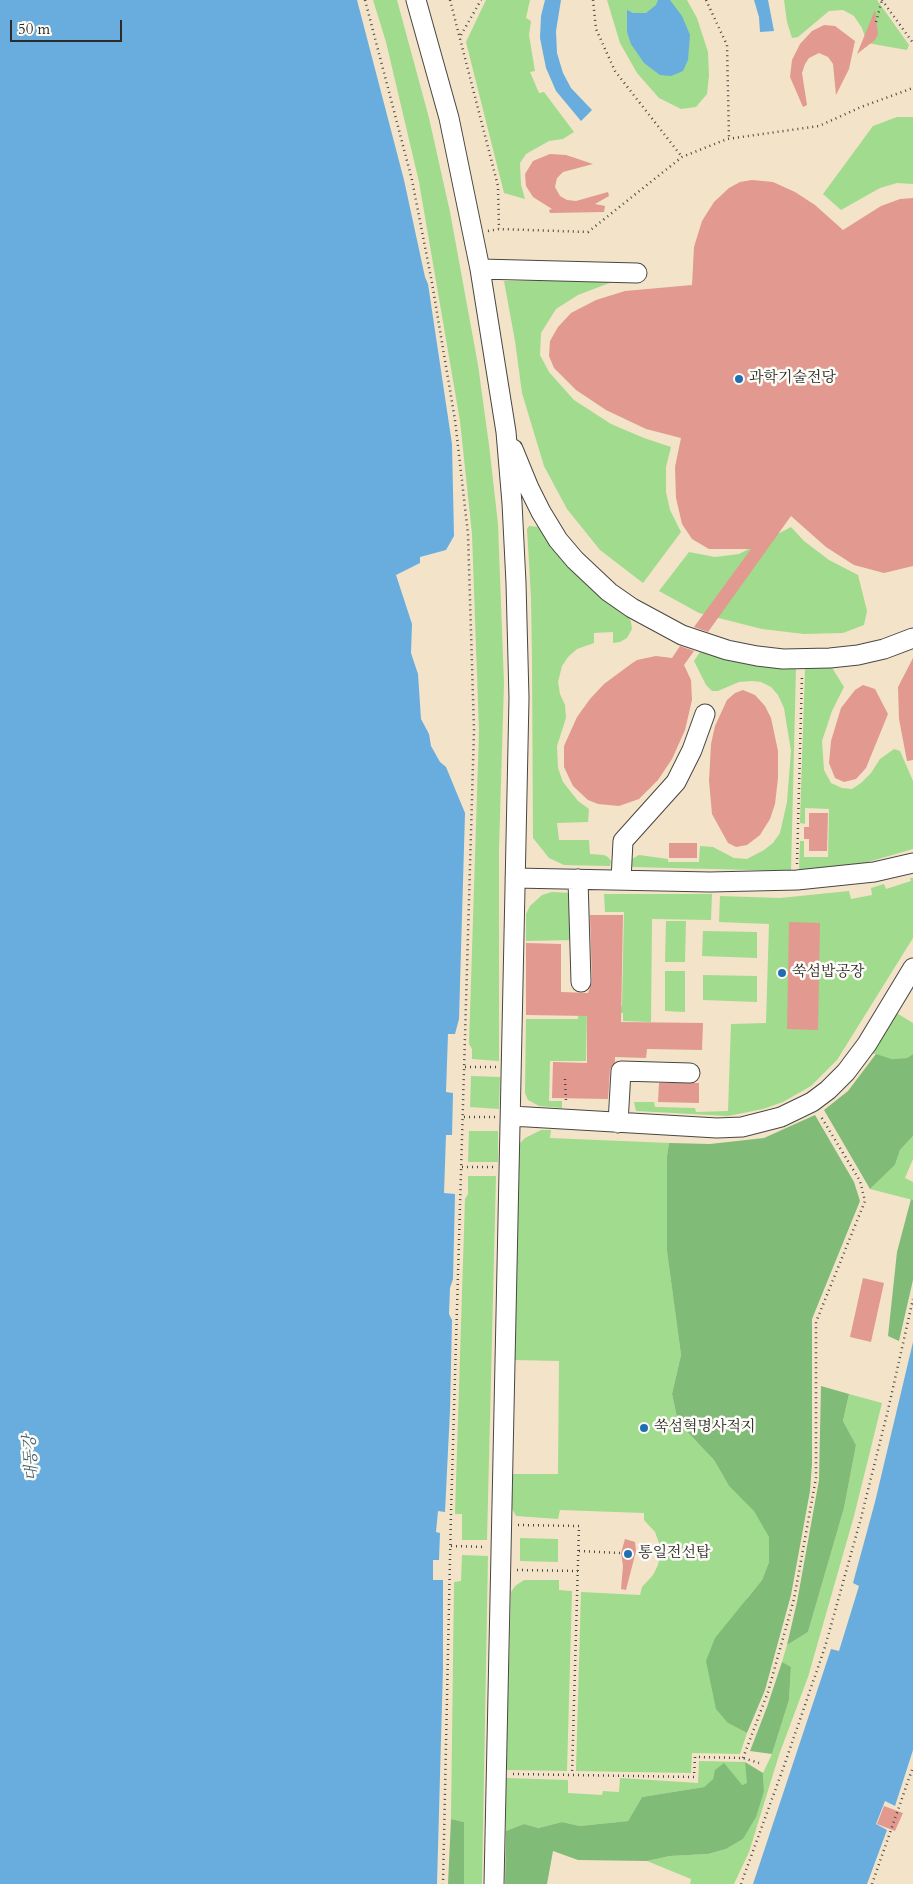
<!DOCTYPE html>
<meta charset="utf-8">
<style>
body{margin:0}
#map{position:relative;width:913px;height:1884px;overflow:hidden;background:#f3e3c9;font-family:Cardo,serif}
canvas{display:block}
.scale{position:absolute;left:10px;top:20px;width:112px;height:22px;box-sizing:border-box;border:2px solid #2b2b2b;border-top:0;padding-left:6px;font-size:15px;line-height:18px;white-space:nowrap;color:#2b2b2b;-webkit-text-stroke:4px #fdfcf7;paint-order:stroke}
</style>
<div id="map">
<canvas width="913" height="1884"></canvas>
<div class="scale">50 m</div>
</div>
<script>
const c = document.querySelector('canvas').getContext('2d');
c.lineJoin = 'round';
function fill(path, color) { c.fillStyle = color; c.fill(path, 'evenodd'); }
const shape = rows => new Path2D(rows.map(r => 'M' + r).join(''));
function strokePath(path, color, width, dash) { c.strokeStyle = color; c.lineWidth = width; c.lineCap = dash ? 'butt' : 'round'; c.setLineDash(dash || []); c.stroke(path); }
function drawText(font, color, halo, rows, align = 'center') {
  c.font = font + ' Cardo,"Noto Serif KR",serif'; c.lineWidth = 5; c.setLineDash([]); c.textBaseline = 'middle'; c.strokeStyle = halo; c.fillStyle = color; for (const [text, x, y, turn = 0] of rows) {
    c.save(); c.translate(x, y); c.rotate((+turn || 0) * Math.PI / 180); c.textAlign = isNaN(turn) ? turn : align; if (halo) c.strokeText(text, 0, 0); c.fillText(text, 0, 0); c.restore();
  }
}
fill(shape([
 [373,0,397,0,429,118,450,212,478,365,489,445,498,524,504,683,499,849,499,1061,472,1059,472,1049,469,1044,479,731,472,534,460,421,419,182,386,42],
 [486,0,530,0,526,18,531,21,529,35,535,71,530,72,539,93,544,92,574,132,563,139,549,141,526,154,520,163,521,185,525,199,504,193,466,42],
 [607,0,687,0,697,18,708,52,709,76,707,94,696,107,681,109,659,98,637,73,620,43],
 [784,0,877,0,909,45,907,50,867,43,862,28,854,16,843,10,829,11,798,37,792,38,787,22],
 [897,117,913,117,913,184,897,183,880,188,841,210,823,194,873,126],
 [504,281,591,281,612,282,578,295,556,309,541,333,540,355,549,372,574,400,611,424,644,438,671,447,666,467,666,492,670,510,681,532,643,583,600,550,567,509,544,466,522,393,515,341],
 [529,526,540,527,628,615,631,622,632,629,627,638,620,642,613,643,613,632,594,633,594,643,577,649,568,657,562,666,558,682,560,694,565,705,566,718,557,746,558,768,563,782,578,801,589,809,588,822,557,823,559,840,589,840,590,854,604,855,608,857,611,861,610,866,564,865,549,858,533,838,532,661,531,598,527,529],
 [791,527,804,541,829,560,858,575,867,611,864,625,843,633,804,634,762,629,699,613,659,591,689,552,715,557,739,554],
 [700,652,764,666,796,668,791,871,632,867,632,859,639,855,668,859,668,862,699,862,700,846,713,847,734,858,747,859,764,850,773,843,780,833,787,802,791,751,784,708,778,695,771,687,761,682,752,681,739,682,718,691,712,691,706,685,694,661],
 [824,666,831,666,844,687,832,711,822,741,824,770,831,783,842,788,852,789,861,783,871,773,880,759,894,749,900,751,913,781,913,849,854,866,799,871,800,841,804,841,804,857,828,857,829,809,805,808,805,824,800,823,800,821,805,669],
 [910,878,913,878,913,938,837,1060,811,1086,783,1102,763,1109,728,1116,636,1111,634,1102,654,1102,655,1107,695,1108,696,1112,728,1111,731,1024,766,1023,769,924,719,922,720,896,780,898,849,891,851,899,872,895,871,888,884,884,886,889,911,881],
 [552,892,573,893,574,940,526,941,526,914,530,906,542,895],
 [604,894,712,894,711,920,652,919,651,1022,623,1021,623,1013,587,1012,586,1061,550,1061,549,1101,562,1101,562,1108,539,1106,528,1100,525,1093,526,1019,578,1019,579,1006,622,1006,624,912,605,912],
 [666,921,686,921,685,962,665,962],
 [703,931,757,932,757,958,702,956],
 [665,971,685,971,685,1012,665,1011],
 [703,975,757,976,757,1002,703,1000],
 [895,1012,913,1023,913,1054,907,1058,892,1059,871,1053],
 [471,1076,500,1077,499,1109,470,1107],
 [541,1130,551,1130,550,1138,669,1143,667,1156,667,1250,681,1355,672,1394,678,1422,714,1460,729,1486,755,1511,769,1536,769,1562,762,1580,747,1598,728,1723,747,1733,740,1754,692,1753,691,1773,576,1771,581,1592,640,1595,642,1587,653,1575,658,1565,660,1554,659,1543,655,1532,644,1520,644,1513,560,1510,558,1519,516,1516,511,1507,513,1474,558,1474,559,1361,514,1360,519,1154,520,1143,525,1138],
 [469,1131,498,1131,498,1162,468,1162],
 [913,1136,913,1159,905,1178,913,1182,913,1200,870,1189,895,1165,900,1150],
 [468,1176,496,1176,487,1540,462,1540,462,1514,455,1514,465,1199,468,1194],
 [849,1394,882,1403,854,1516,808,1677,779,1755,749,1852,734,1884,690,1884,691,1879,647,1861,670,1856,708,1854,726,1849,743,1839,764,1791,763,1773,772,1754,789,1700,791,1668,782,1662,787,1645,808,1632,844,1508,856,1445,843,1421],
 [520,1538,558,1539,558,1562,520,1561],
 [462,1555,488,1556,482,1884,464,1884,464,1822,451,1819,454,1582,461,1581],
 [524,1580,559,1580,559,1590,572,1591,567,1771,506,1770,511,1592,515,1586],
 [699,1761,745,1762,748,1783,742,1785,716,1770,713,1779,704,1787,642,1797,628,1821,580,1826,562,1822,537,1828,524,1824,506,1831,506,1778,568,1780,568,1793,602,1795,603,1791,619,1792,620,1778,698,1783]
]), '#a1db8d');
fill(shape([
 [876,1054,892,1059,907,1058,913,1054,913,1136,900,1150,895,1165,870,1189,824,1110,848,1091],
 [815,1115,854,1182,860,1201,812,1319,812,1464,810,1491,791,1595,765,1690,747,1733,728,1723,716,1709,706,1661,715,1638,762,1580,769,1562,769,1537,754,1511,729,1486,714,1460,678,1422,672,1394,681,1355,667,1251,667,1156,669,1143,710,1144,764,1138],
 [911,1199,913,1200,913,1280,899,1341,888,1336,897,1252],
 [821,1386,849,1394,843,1421,856,1445,844,1508,808,1632,787,1645,797,1602,819,1480],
 [782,1662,791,1667,789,1700,772,1754,750,1751,767,1707],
 [745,1762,763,1773,764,1791,756,1817,743,1839,726,1849,708,1854,670,1856,647,1861,578,1860,553,1851,547,1884,505,1884,506,1831,524,1824,538,1828,562,1822,580,1826,628,1821,642,1797,704,1787,713,1779,715,1770,724,1763,742,1785,747,1783],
 [451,1819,464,1822,464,1884,448,1884]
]), '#80bb78');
fill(shape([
 [0,0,357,0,404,180,425,277,428,284,452,444,454,536,446,550,420,557,420,563,396,575,412,624,411,653,418,674,421,719,429,734,431,746,440,762,446,767,465,813,459,1019,455,1034,448,1034,446,1092,453,1093,452,1135,446,1135,444,1193,455,1194,453,1279,450,1288,449,1314,452,1320,450,1410,445,1512,438,1511,436,1532,440,1533,439,1560,433,1560,433,1580,443,1580,443,1668,437,1884,0,1884],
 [545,0,561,0,556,31,557,53,563,73,571,88,592,110,581,121,556,91,546,68,540,38,541,16],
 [658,0,670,0,682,16,690,35,688,60,683,71,671,76,660,75,644,63,631,44,627,32,627,10,633,13,646,13,656,5],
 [754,0,768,0,774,31,760,32,759,17],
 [913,1342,913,1750,895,1806,885,1801,876,1824,887,1830,867,1884,753,1884,831,1649,839,1651,859,1586,853,1583,875,1502]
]), '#68adde');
fill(shape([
 [875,10,878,34,875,40,857,54],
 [824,25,835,26,855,41,849,69,836,95,833,64,828,57,819,53,809,58,805,64,802,73,807,105,803,107,790,77,792,60,800,44,812,31],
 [550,154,566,155,593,164,563,172,557,178,555,187,560,196,567,200,576,201,608,192,609,196,595,204,605,206,604,212,550,213,549,210,552,209,533,197,526,186,525,174,533,161],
 [752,180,773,182,795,192,815,205,843,230,881,206,900,199,913,198,913,566,884,573,854,565,826,547,791,516,708,632,694,627,751,549,709,549,692,539,682,524,676,498,675,467,681,438,646,429,606,410,576,390,554,368,549,356,550,341,558,327,571,313,596,300,625,291,692,285,694,247,702,221,714,202,729,188,740,182],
 [680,646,694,651,684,665,691,680,692,700,685,730,672,759,658,780,639,799,619,806,598,804,588,800,573,786,564,767,564,746,577,717,590,699,604,684,631,664,637,660,656,656,672,658],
 [913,658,913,760,907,761,899,719,898,687],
 [863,685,875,689,888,714,866,768,856,779,844,782,835,778,829,763,831,741,841,708,855,690],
 [743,690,755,695,765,706,771,718,778,751,778,778,775,804,770,819,760,835,747,845,736,847,728,843,712,814,709,781,711,744,715,726,727,700,735,693],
 [809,813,828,813,827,851,809,851,809,839,804,839,804,827,809,827],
 [669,843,697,843,697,858,669,858],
 [590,915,623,915,621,1022,703,1023,702,1050,647,1049,646,1058,615,1057,615,1062,610,1070,608,1099,552,1098,553,1062,587,1063,587,1016,526,1015,526,943,561,944,561,992,588,993,592,982],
 [789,922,820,923,818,1030,787,1029],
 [659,1083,699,1083,699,1103,658,1102],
 [863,1278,884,1283,871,1342,850,1337],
 [625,1539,635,1542,636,1551,626,1590,621,1589,623,1566,621,1553],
 [884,1806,903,1813,895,1831,877,1824]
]), '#e2998f');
const minor = shape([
 [416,0,449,118,480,269,506,432,512,503,516,583,519,698,494,1884],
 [480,269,637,273],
 [513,449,529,488,541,512,558,540,575,560,609,592,632,608,682,635,727,650,757,656,783,659,830,658,858,655,884,649,913,638],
 [515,878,710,882,797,880,874,872,913,863],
 [578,879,581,982],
 [621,880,623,841,676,782,692,750,705,714],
 [511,1116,717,1128,742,1127,781,1117,812,1102,828,1090,846,1072,867,1044,913,968],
 [618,1123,621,1071,690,1073]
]);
strokePath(minor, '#494743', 21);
strokePath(shape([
 [365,0,412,180,432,283,455,420,468,534,474,730,451,1512,443,1884],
 [450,0,498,186,499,229],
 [593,0,596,29,615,71,682,157],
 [706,0,727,45,729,138],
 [882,0,913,43],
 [876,22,882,0],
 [461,35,481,0],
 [488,231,499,229,588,232,682,157,727,139,819,126,861,107,913,88],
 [797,864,802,674],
 [465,1067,496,1067],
 [565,1079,566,1102],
 [464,1117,495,1117],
 [462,1167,494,1167],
 [518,1525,579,1526,572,1774],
 [451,1546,486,1547],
 [579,1551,620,1553],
 [517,1570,578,1571],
 [743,1758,768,1692,794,1599,816,1478,816,1322,865,1201,860,1181,820,1115],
 [513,1774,694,1777,695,1757,743,1758,759,1763],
 [741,1884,784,1766,825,1647,861,1518,888,1410,913,1299],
 [872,1884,913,1767]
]), '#494743', 2.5, [1, 4]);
strokePath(minor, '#fff', 19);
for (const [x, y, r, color] of [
 [739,379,5,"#1f6fb2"],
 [782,973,5,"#1f6fb2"],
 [644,1428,5,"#1f6fb2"],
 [628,1554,5,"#1f6fb2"]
]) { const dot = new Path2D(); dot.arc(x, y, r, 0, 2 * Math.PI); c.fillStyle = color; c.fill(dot); strokePath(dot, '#fdfcf7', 2); }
drawText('15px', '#2b2b2b', '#fdfcf7', [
 ["과학기술전당",749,379],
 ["쑥섬밥공장",792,973],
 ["쑥섬혁명사적지",654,1428],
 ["통일전선탑",638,1554]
], 'left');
drawText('italic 16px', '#435f73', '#fdfcf7', [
 ["대동강",32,1458,-94]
]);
</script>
